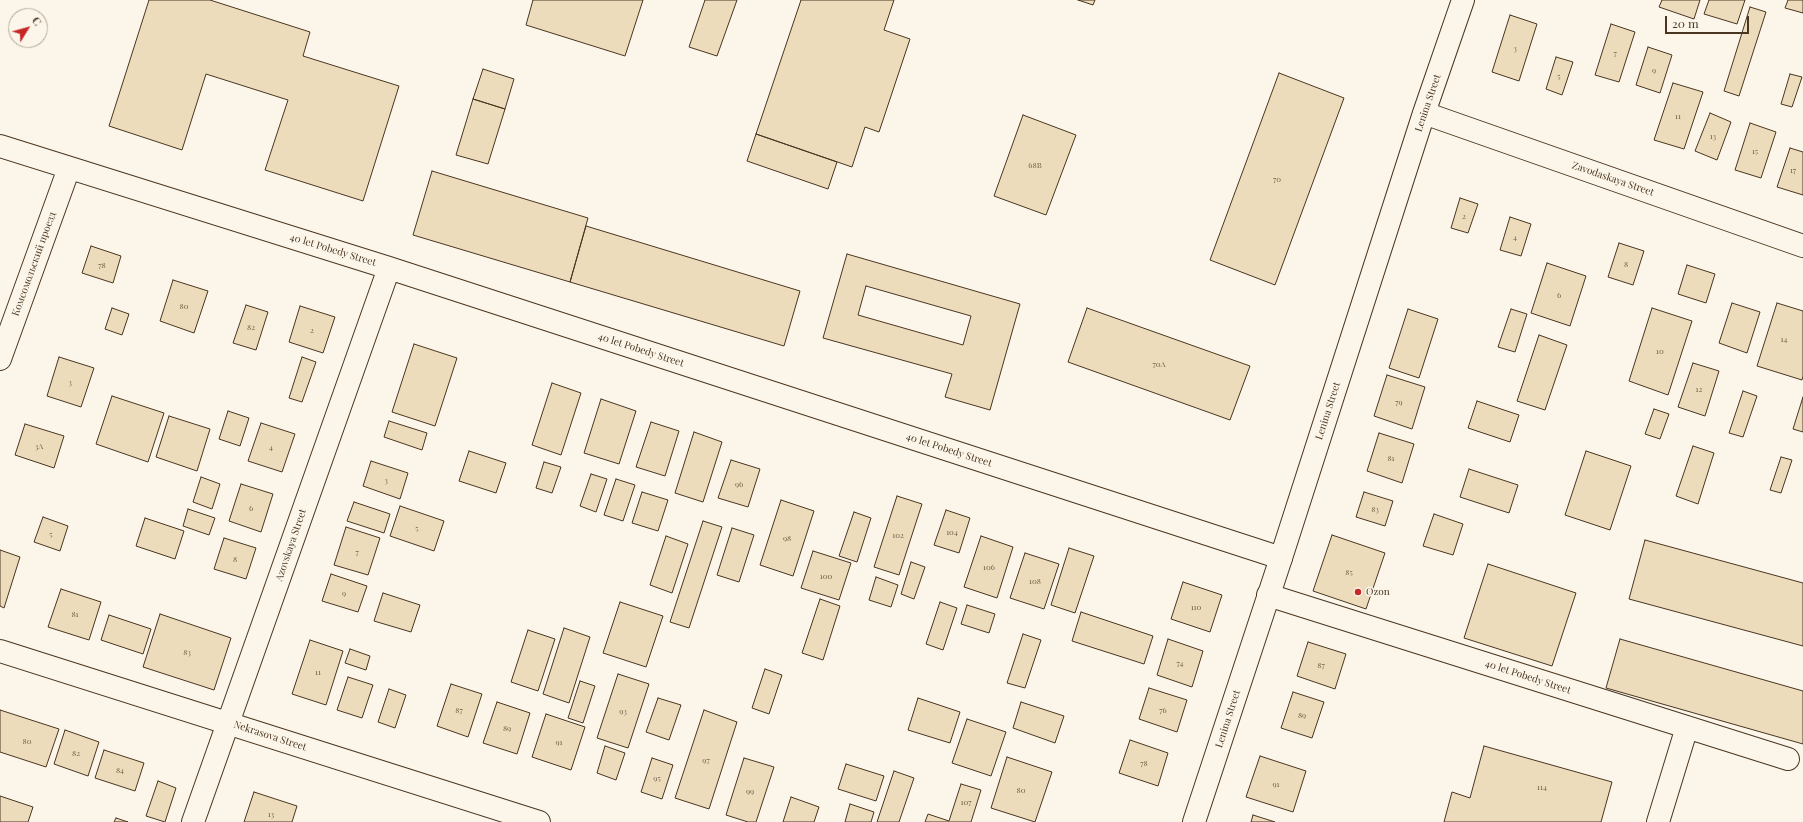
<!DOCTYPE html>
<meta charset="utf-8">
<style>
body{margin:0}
#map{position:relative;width:1803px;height:822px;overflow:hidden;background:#fbf6e9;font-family:"Playfair Display",serif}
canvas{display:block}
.north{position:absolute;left:8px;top:8px;width:40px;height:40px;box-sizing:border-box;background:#fbf6e9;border:1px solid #b4a999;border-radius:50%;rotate:53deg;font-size:11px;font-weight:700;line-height:16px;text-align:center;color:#4a3520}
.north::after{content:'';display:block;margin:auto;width:14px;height:18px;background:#c62828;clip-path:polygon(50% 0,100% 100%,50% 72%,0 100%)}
.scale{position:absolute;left:1665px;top:16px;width:84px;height:18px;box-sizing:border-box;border:2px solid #4a3520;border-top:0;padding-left:5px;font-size:12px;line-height:14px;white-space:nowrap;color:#4a3520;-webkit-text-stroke:3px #fbf6e9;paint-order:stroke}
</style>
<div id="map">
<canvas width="1803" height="822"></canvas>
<div class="north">С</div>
<div class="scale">20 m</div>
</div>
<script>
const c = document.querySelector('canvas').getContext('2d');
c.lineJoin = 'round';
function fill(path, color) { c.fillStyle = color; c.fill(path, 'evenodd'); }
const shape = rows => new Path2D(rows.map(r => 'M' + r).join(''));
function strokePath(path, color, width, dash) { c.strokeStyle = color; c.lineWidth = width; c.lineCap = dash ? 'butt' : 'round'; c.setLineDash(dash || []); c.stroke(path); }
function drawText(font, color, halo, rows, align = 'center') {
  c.font = font + ' "Playfair Display",serif'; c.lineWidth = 3; c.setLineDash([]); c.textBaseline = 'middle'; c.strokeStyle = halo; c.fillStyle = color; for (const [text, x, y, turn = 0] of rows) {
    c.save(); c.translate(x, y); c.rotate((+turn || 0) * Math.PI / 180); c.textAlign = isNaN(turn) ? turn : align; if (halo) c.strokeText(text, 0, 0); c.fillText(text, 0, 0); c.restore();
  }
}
const building = shape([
 [149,0,210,0,310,32,303,56,399,86,363,201,265,170,288,100,206,74,182,150,109,126,149,0],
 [533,0,643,0,625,56,526,25,533,0],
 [705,0,737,0,717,56,689,47,705,0],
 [801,0,894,0,884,30,910,39,879,132,865,127,852,167,756,134,801,0],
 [1078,0,1095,0,1093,5,1078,0],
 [1662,0,1700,0,1694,19,1659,7,1662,0],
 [1709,0,1745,0,1737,24,1704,14,1709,0],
 [1788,0,1803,0,1803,13,1785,8,1788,0],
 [1750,7,1766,12,1739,96,1724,91,1750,7],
 [1510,15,1537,24,1519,81,1492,72,1510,15],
 [1611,24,1635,32,1619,82,1595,75,1611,24],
 [1648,47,1672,55,1660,93,1636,85,1648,47],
 [1556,57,1573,62,1562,95,1546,89,1556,57],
 [483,69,514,79,505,109,473,99,483,69],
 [1279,73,1344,98,1275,285,1210,260,1279,73],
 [1790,74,1802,77,1792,107,1781,104,1790,74],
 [1673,83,1703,92,1684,149,1654,140,1673,83],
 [473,99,505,109,488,164,456,155,473,99],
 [1710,113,1731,122,1717,160,1695,151,1710,113],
 [1023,115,1076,135,1046,215,994,196,1023,115],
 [1750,123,1776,132,1761,178,1735,170,1750,123],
 [756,134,837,162,828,189,747,161,756,134],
 [1790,148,1803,152,1803,195,1777,187,1790,148],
 [432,171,588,218,570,282,413,235,432,171],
 [1460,198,1478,204,1468,233,1451,228,1460,198],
 [1510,217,1531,224,1521,256,1500,250,1510,217],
 [586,226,800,291,784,346,570,282,586,226],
 [1619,243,1644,251,1633,285,1608,277,1619,243],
 [91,246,121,256,113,283,82,273,91,246],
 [847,254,1020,304,990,410,945,397,952,374,823,338,847,254],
 [866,286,971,316,963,345,858,315,866,286],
 [1547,263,1586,276,1570,326,1531,313,1547,263],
 [1687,265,1715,274,1706,303,1678,294,1687,265],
 [173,280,208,291,194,333,160,321,173,280],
 [1732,303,1760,312,1747,353,1719,343,1732,303],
 [1777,303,1803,311,1803,376,1802,380,1757,366,1777,303],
 [246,305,268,312,256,350,233,343,246,305],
 [300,306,335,317,323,353,289,342,300,306],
 [112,308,129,314,122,335,105,329,112,308],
 [1087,308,1250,366,1230,420,1068,362,1087,308],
 [1652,308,1692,321,1668,395,1629,381,1652,308],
 [1408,309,1438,319,1419,378,1389,368,1408,309],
 [1511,309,1527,314,1515,352,1498,347,1511,309],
 [1539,335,1567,345,1545,410,1517,401,1539,335],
 [414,344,457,358,435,426,392,412,414,344],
 [59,357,94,368,81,407,47,396,59,357],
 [302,357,316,362,302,402,289,398,302,357],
 [1693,363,1719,371,1705,416,1678,407,1693,363],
 [1387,375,1425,387,1412,429,1374,416,1387,375],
 [552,383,581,393,561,455,532,445,552,383],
 [1743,391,1757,396,1743,437,1729,433,1743,391],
 [112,396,164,413,148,462,96,444,112,396],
 [1803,397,1803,432,1793,429,1803,397],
 [601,399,636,411,619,464,584,453,601,399],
 [1477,401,1519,415,1510,442,1468,428,1477,401],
 [1654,409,1669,414,1660,439,1645,434,1654,409],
 [228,411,249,418,240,446,219,439,228,411],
 [169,416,210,429,197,471,156,457,169,416],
 [389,421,427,433,422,450,384,437,389,421],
 [651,422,679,431,665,476,636,467,651,422],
 [261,423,295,434,282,472,248,461,261,423],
 [25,424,64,436,54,468,15,455,25,424],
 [694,432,722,442,703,502,675,493,694,432],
 [1379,433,1414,444,1402,483,1367,471,1379,433],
 [1693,446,1714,453,1698,504,1676,496,1693,446],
 [469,451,506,463,496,493,459,481,469,451],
 [1586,451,1631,466,1610,530,1565,515,1586,451],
 [1781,457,1792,460,1781,493,1770,490,1781,457],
 [731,460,760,469,748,507,718,498,731,460],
 [371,461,408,473,400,499,363,486,371,461],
 [544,462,561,467,552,493,536,488,544,462],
 [1469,469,1518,485,1509,513,1460,497,1469,469],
 [591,474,607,479,596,512,580,506,591,474],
 [201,477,220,484,212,509,193,502,201,477],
 [616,479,635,485,623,521,604,515,616,479],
 [241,484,273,494,261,532,229,521,241,484],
 [642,492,668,500,658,531,632,523,642,492],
 [1364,492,1393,501,1385,526,1356,517,1364,492],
 [897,496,922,504,899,575,874,567,897,496],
 [781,500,814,511,793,576,760,565,781,500],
 [354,502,390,514,384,533,347,521,354,502],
 [400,506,444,521,434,551,390,536,400,506],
 [188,509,215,518,209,535,183,526,188,509],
 [946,510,970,518,959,553,934,545,946,510],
 [854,512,871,518,857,562,839,556,854,512],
 [1434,514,1463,524,1453,555,1423,546,1434,514],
 [43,517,68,526,60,551,34,542,43,517],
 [145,518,184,531,175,559,136,546,145,518],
 [703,521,722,527,689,628,670,622,703,521],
 [346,527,380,538,368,575,334,565,346,527],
 [732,528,754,535,739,582,717,575,732,528],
 [1332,535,1385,553,1366,609,1313,591,1332,535],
 [666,536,688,544,672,593,650,585,666,536],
 [981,536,1013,547,997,598,964,587,981,536],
 [224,538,256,548,246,579,214,569,224,538],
 [1645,540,1803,583,1803,646,1629,599,1645,540],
 [1069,548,1094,556,1075,613,1051,605,1069,548],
 [0,550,20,557,4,608,0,606,0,550],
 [813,551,851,563,839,600,801,588,813,551],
 [1025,553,1059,564,1044,609,1010,598,1025,553],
 [911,562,925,567,914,599,901,594,911,562],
 [1488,564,1576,593,1552,666,1464,638,1488,564],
 [331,574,367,586,358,612,322,601,331,574],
 [876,577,898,585,891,607,869,600,876,577],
 [1183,582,1222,595,1210,632,1171,619,1183,582],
 [61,589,101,602,89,640,48,627,61,589],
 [383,593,420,605,411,632,374,621,383,593],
 [820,599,840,606,823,660,802,653,820,599],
 [620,602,663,616,646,667,603,653,620,602],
 [940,602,957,608,943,650,926,644,940,602],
 [967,605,995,614,989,633,961,624,967,605],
 [1081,612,1153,636,1144,664,1072,641,1081,612],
 [160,614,231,638,214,690,143,667,160,614],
 [109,615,151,629,143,654,101,640,109,615],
 [564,628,590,637,569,703,543,694,564,628],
 [528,630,555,639,538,691,511,682,528,630],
 [1023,634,1041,640,1025,688,1007,683,1023,634],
 [1168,639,1203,651,1192,687,1157,675,1168,639],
 [1620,639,1803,691,1803,744,1606,688,1620,639],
 [310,640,343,651,326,705,292,694,310,640],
 [1308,642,1346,654,1335,689,1297,676,1308,642],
 [350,649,370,656,366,670,345,663,350,649],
 [765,669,782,675,769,714,752,708,765,669],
 [618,674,649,684,628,748,597,738,618,674],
 [348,677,373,685,362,718,337,710,348,677],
 [580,681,595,686,583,723,568,718,580,681],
 [451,684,482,694,468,737,437,726,451,684],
 [1149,688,1187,700,1177,732,1139,719,1149,688],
 [389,689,406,695,395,728,378,722,389,689],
 [1293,692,1324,702,1312,738,1281,728,1293,692],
 [658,698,681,705,669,740,646,732,658,698],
 [918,698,960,712,950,743,908,730,918,698],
 [497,702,530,713,517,754,483,743,497,702],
 [1021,702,1064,716,1055,743,1013,728,1021,702],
 [0,710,59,729,46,767,0,752,0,710],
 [704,710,737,722,709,809,675,798,704,710],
 [546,714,585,727,571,770,532,757,546,714],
 [967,719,1006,732,991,776,952,763,967,719],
 [65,730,99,742,88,776,54,764,65,730],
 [1130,740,1168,753,1158,786,1119,773,1130,740],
 [605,746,625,753,616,780,597,773,605,746],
 [1484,746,1612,782,1601,822,1444,822,1452,792,1470,798,1484,746],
 [104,750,144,763,135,791,95,778,104,750],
 [1260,756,1306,771,1293,812,1246,797,1260,756],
 [1007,757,1052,772,1035,822,991,808,1007,757],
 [652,758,673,765,662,799,641,792,652,758],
 [744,758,774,767,756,822,748,822,726,815,744,758],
 [846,764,884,776,876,801,838,789,846,764],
 [894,771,914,778,899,822,877,822,894,771],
 [158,781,176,788,165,822,146,816,158,781],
 [961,784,981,790,971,822,925,822,928,814,949,821,961,784],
 [254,792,297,806,292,822,244,822,254,792],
 [0,796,33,807,28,822,0,822,0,796],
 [791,797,819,807,814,822,783,822,791,797],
 [850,804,874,812,871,822,845,822,850,804],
 [1253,815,1275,822,1251,822,1253,815],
 [116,818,128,822,114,822,116,818]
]);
fill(building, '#ecdcbc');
strokePath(building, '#4a3520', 1);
const street = shape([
 [0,146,389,268,1281,558],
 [0,359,69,168],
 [1268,595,1788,759],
 [0,651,539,822],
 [193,822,389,268],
 [1658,822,1687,727]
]);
const secondary = shape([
 [1424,113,1803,246],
 [1194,822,1281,558,1424,113,1463,0]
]);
strokePath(street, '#4a3520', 24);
strokePath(secondary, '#4a3520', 24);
strokePath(street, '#fbf6e9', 22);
strokePath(secondary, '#fbf6e9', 22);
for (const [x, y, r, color] of [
 [1358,592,4,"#c62828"]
]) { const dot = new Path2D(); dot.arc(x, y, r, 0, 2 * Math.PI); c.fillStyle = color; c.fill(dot); strokePath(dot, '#fbf6e9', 1.5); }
drawText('8px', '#725f47', null, [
 ["3",1515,48],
 ["7",1615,53],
 ["9",1654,70],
 ["5",1559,76],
 ["11",1678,116],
 ["13",1713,136],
 ["15",1755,151],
 ["68В",1035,165],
 ["17",1793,170],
 ["70",1277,179],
 ["2",1464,216],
 ["4",1515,237],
 ["8",1626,264],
 ["78",102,265],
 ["6",1559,295],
 ["80",184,306],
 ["82",251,327],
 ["2",312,330],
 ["14",1784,339],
 ["10",1660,351],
 ["70А",1159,364],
 ["3",70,382],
 ["12",1699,389],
 ["79",1399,402],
 ["3А",39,446],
 ["4",271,447],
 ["81",1391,458],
 ["3",386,480],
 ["96",739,484],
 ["6",251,508],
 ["83",1375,509],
 ["5",417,528],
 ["104",952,532],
 ["5",51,534],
 ["102",898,535],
 ["98",787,538],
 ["7",357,552],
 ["8",235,559],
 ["106",989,567],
 ["85",1349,572],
 ["100",826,576],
 ["108",1035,581],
 ["9",344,593],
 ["110",1196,607],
 ["81",75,614],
 ["83",187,652],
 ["74",1180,663],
 ["87",1321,665],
 ["11",318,672],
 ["87",459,710],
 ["76",1163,710],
 ["93",623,711],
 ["89",1302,715],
 ["89",507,728],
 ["80",27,741],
 ["91",559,742],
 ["82",76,753],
 ["97",706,760],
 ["78",1144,763],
 ["84",120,770],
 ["95",657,778],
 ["91",1276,784],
 ["114",1542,787],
 ["80",1021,790],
 ["99",750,791],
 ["107",966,802],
 ["13",271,814]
]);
drawText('10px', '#4a3520', '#fbf6e9', [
 ["Lenina Street",1428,103,-71],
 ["Zavodaskaya Street",1613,179,19],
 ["40 let Pobedy Street",333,250,17],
 ["Комсомольский проезд",34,264,-70],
 ["40 let Pobedy Street",641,350,18],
 ["Lenina Street",1328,411,-72],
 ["40 let Pobedy Street",949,450,18],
 ["Azovskaya Street",291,545,-71],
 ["40 let Pobedy Street",1528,677,18],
 ["Lenina Street",1228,719,-72],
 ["Nekrasova Street",270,736,18]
]);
drawText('10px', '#4a3520', '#fbf6e9', [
 ["Ozon",1366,592]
], 'left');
</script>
